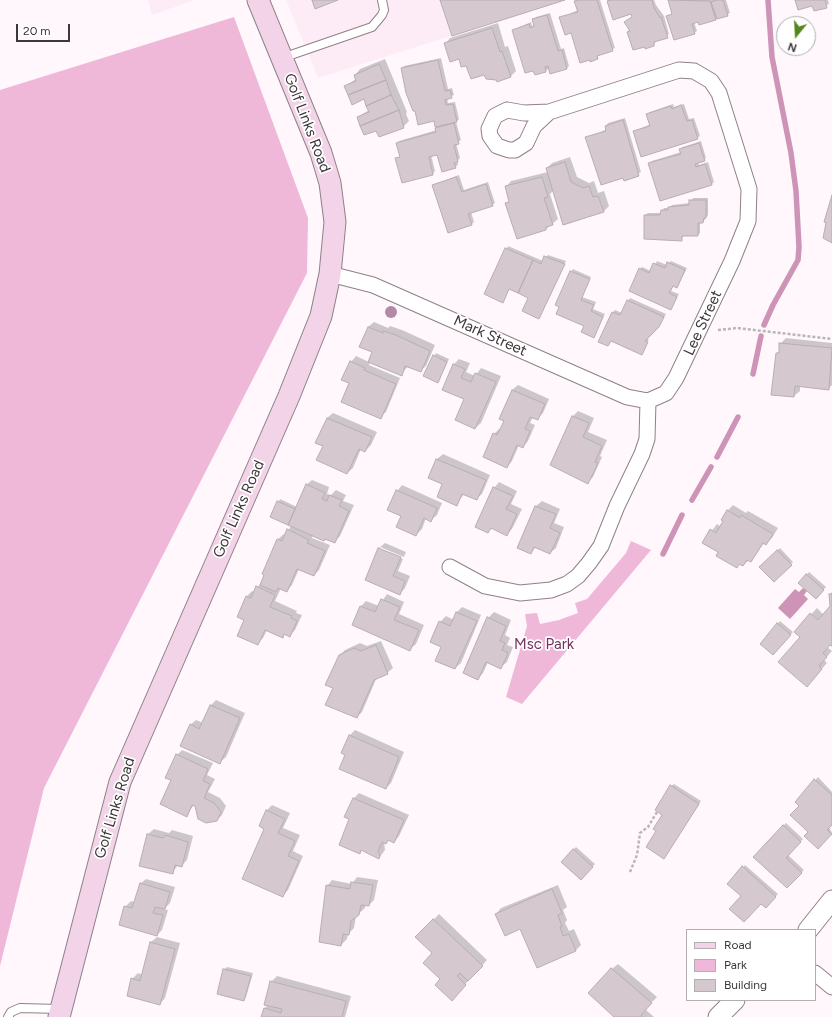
<!DOCTYPE html>
<style>
body{margin:0}
#map{position:relative;width:832px;height:1017px;overflow:hidden;background:#fff7fc;font-family:Figtree,sans-serif}
canvas{display:block}
.legend{position:absolute;left:686px;top:929px;width:130px;height:72px;box-sizing:border-box;background:#fff;border:1px solid #b1afb0;margin:0;padding:5px 7px;list-style:none;font-size:12px;color:#3c373a}
.legend li{display:flex;align-items:center;gap:8px;height:20px}
.legend b{width:20px;border:1px solid #b1afb0}
.north{position:absolute;left:776px;top:16px;width:40px;height:40px;box-sizing:border-box;background:#fff;border:1px solid #b1afb0;border-radius:50%;rotate:198deg;font-size:11px;font-weight:700;line-height:16px;text-align:center;color:#3c373a}
.north::after{content:'';display:block;margin:auto;width:14px;height:18px;background:#56871c;clip-path:polygon(50% 0,100% 100%,50% 72%,0 100%)}
.scale{position:absolute;left:16px;top:24px;width:54px;height:18px;box-sizing:border-box;border:2px solid #3c373a;border-top:0;padding-left:5px;font-size:12px;line-height:14px;white-space:nowrap;color:#3c373a;-webkit-text-stroke:3px #fff;paint-order:stroke}
</style>
<div id="map">
<canvas width="832" height="1017"></canvas>
<ul class="legend">
<li><b style="height:5px;background:#f3d3e8"></b>Road</li>
<li><b style="height:11px;background:#efb8d9"></b>Park</li>
<li><b style="height:11px;background:#d5c8cf"></b>Building</li>
</ul>
<div class="north">N</div>
<div class="scale">20 m</div>
</div>
<script>
const c = document.querySelector('canvas').getContext('2d');
c.lineJoin = 'round';
function fill(path, color) { c.fillStyle = color; c.fill(path, 'evenodd'); }
const shape = rows => new Path2D(rows.map(r => 'M' + r).join(''));
function strokePath(path, color, width, dash) { c.strokeStyle = color; c.lineWidth = width; c.lineCap = dash ? 'butt' : 'round'; c.setLineDash(dash || []); c.stroke(path); }
function drawText(font, color, halo, rows, align = 'center') {
  c.font = font + ' Figtree,sans-serif'; c.lineWidth = 3.5; c.setLineDash([]); c.textBaseline = 'middle'; c.strokeStyle = halo; c.fillStyle = color; for (const [text, x, y, turn = 0] of rows) {
    c.save(); c.translate(x, y); c.rotate((+turn || 0) * Math.PI / 180); c.textAlign = isNaN(turn) ? turn : align; if (halo) c.strokeText(text, 0, 0); c.fillText(text, 0, 0); c.restore();
  }
}
fill(shape([
 [148,0,195,0,152,15],
 [286,0,565,0,318,78]
]), '#fdecf6');
fill(shape([
 [234,17,308,218,307,273,44,788,0,966,0,90],
 [631,541,651,550,522,704,506,697,527,626,525,614,537,613,540,624,559,620,578,613,575,603,587,599,626,553]
]), '#efb8d9');
fill(shape([
 [803,588,807,591,804,595,808,599,790,619,778,608,795,589,799,592]
]), '#cd94b7');
fill(shape([
 [577,0,600,0,615,48,599,54,597,58,571,32,560,18,578,10,576,1],
 [609,0,654,0,656,5,664,16,669,34,656,41,654,45,628,32,633,17,632,13,608,1],
 [669,0,726,0,730,13,716,19,694,22,697,31,694,33,668,16,673,13],
 [796,0,828,0,829,4,815,10,813,5],
 [550,13,561,49,564,48,569,66,567,68,550,73,549,68,546,71,535,74,513,30,531,22,532,26,535,25,533,20,536,17],
 [498,23,505,47,508,46,516,71,511,76,485,74,467,64,445,44,450,38],
 [441,58,448,89,452,88,454,95,447,98,448,103,455,102,459,119,456,122,461,140,456,143,460,158,457,161,458,165,455,167,438,153,431,155,435,171,433,174,403,182,396,159,401,156,397,143,399,141,437,130,440,125,416,110,402,68,404,66],
 [385,59,407,112,406,114,409,121,403,127,377,130,358,117,369,110,365,98,345,86,356,79,355,75,360,69],
 [673,104,674,107,684,104,689,119,694,118,700,136,697,138,634,131,651,124,648,114,650,112],
 [625,118,641,172,625,180,587,138,607,129,606,126,608,123],
 [701,141,706,158,698,162,699,165,708,162,714,182,712,184,650,164,652,161,681,152,680,149,683,147],
 [570,157,577,177,589,183,594,181,598,193,604,191,609,206,603,212,554,190,550,194,558,219,546,229,507,203,510,200,506,187,511,181,548,172,547,168,552,163],
 [459,175,464,190,488,182,495,203,492,205,471,212,474,222,471,225,433,185],
 [693,198,708,198,708,215,703,222,700,222,700,233,698,235,684,235,681,240,645,215,648,213,661,213,664,208,669,208,672,205,690,203],
 [508,246,543,261,548,255,566,261,539,318,529,297,510,288,502,301,485,294],
 [657,261,667,265,671,261,687,268,679,284,677,287,674,285,671,291,679,294,671,309,640,269,642,267,651,271],
 [573,269,591,277,582,297,596,302,593,309,605,314,594,336,585,325,571,272],
 [630,298,666,314,661,323,646,338,649,339,641,354,611,340,608,345,599,341,613,312,615,310,622,313],
 [374,322,388,328,390,326,402,330,435,345,426,366,420,371,408,366,401,375,370,362,369,365,400,378,386,412,380,417,350,383,351,362,356,356,369,362,373,351,368,327],
 [786,338,832,343,832,385,828,389,800,386,800,391,794,396,777,353,780,350,780,344],
 [436,353,449,359,438,382,424,376],
 [459,359,470,363,466,372,475,376,481,368,501,376,481,423,475,428,465,399,443,389,454,364],
 [518,385,549,399,543,413,537,419,533,417,530,423,535,425,528,441,523,447,519,445,512,461,507,467,494,434,499,429,501,429,512,390],
 [578,411,594,418,588,432,607,440,600,456,602,457,593,477,588,482,552,464,573,416],
 [333,413,377,432,371,445,365,451,361,449,353,468,347,473,324,446,317,442,327,418],
 [443,454,490,475,482,494,476,499,464,494,456,505,443,484,429,478,437,459],
 [312,480,329,487,327,494,331,495,336,490,346,495,343,501,354,505,340,536,334,542,326,538,324,540,313,535,312,538,330,545,319,570,314,575,299,569,292,585,287,591,281,588,275,601,297,611,296,613,302,615,295,630,290,635,286,633,283,636,267,630,263,638,258,643,246,620,247,596,252,591,254,592,262,581,266,575,263,573,278,539,284,534,285,535,291,526,271,517,280,499,297,507,306,485],
 [499,482,517,491,511,504,522,509,512,529,507,534,492,528,488,532,494,488],
 [402,485,442,503,437,515,431,520,426,518,422,529,416,535,397,491],
 [542,501,560,509,554,523,564,527,556,548,550,553,536,547,531,553,518,547,536,506],
 [733,505,746,513,748,511,778,528,772,538,766,544,764,543,751,561,749,560,743,565,740,563,736,567,720,552,703,542,717,524,721,527,728,510],
 [385,543,406,552,404,557,380,547,380,550,403,559,398,571,410,576,405,588,400,594,366,579,379,548],
 [780,548,793,562,774,581,760,567],
 [809,572,826,587,816,598,799,583],
 [832,592,832,645,830,644,827,647,832,651,824,660,827,663,812,680,801,637,795,632,817,608,824,615,831,606,830,594],
 [387,594,404,602,399,614,424,625,416,644,410,649,361,606,366,601,379,606],
 [462,607,481,615,461,663,455,668,442,646,440,622,446,616,454,620,457,612],
 [494,612,511,620,505,635,510,638,507,645,513,647,507,662,501,667,488,662,483,673,478,679,488,618],
 [780,621,793,632,776,651,761,643],
 [381,641,393,668,387,673,377,677,362,712,357,717,334,688,339,656,345,650,360,643,367,646],
 [216,700,245,713,226,757,220,762,190,725,196,720,203,723,211,705],
 [355,730,404,752,391,783,386,788,342,753,350,735],
 [182,750,213,763,207,775,215,779,208,792,220,798,226,806,222,815,217,820,194,805,186,815,172,780,177,755],
 [818,777,832,792,832,824,829,827,832,833,818,848,810,832,801,806,797,802],
 [674,784,701,801,664,857,658,831,671,786],
 [359,793,409,815,399,836,394,842,389,840,386,843,384,842,385,850,379,858,362,850,359,853,350,818,345,816,354,798],
 [272,805,290,813,283,828,300,835,293,851,303,856,288,890,283,895,266,828,267,810],
 [786,823,803,839,788,855,804,870,787,887,755,857],
 [154,829,169,833,172,830,193,836,187,860,181,866,178,865,172,873,140,865,148,834],
 [576,847,595,864,581,879,562,862],
 [745,865,778,894,766,907,761,903,742,896,728,884],
 [357,877,378,880,374,900,369,905,365,905,365,908,356,916,354,928,348,934,347,939,341,945,327,886,332,880,352,884],
 [146,879,175,887,170,903,164,909,168,910,162,930,157,935,125,907,131,901,135,902,140,884],
 [558,885,567,907,563,910,567,920,565,923,569,931,574,929,581,945,576,950,496,914,501,908],
 [439,914,487,960,452,999,441,979,433,953,417,937],
 [157,937,180,943,165,998,160,1004,132,979,138,973,143,975,151,942],
 [618,964,657,997,645,1009,654,1017,616,1017,612,969],
 [227,967,253,973,246,997,244,1000,224,969],
 [277,976,351,996,345,1017,262,1017,265,1008,268,1005,271,982]
]), '#0003');
strokePath(shape([
 [764,325,773,305,798,260,799,247,796,191,791,153,772,57,768,0],
 [753,374,761,336],
 [717,457,738,417],
 [692,500,711,467],
 [663,554,682,515]
]), '#cd94b7', 5.5);
const building = shape([
 [312,0,338,0,315,9,312,0],
 [440,0,565,0,452,36,440,0],
 [578,0,597,0,613,51,597,56,598,59,590,62,590,60,580,63,571,33,565,35,559,17,578,12,574,1,578,0],
 [610,0,652,0,654,8,660,18,661,17,668,38,654,42,654,46,645,49,645,47,633,50,627,32,630,31,624,22,632,17,631,14,613,20,607,1,610,0],
 [668,0,710,1,716,20,699,25,698,22,692,24,695,34,674,40,666,16,672,14,668,0],
 [716,0,723,0,728,16,717,19,711,2,716,0],
 [795,0,825,0,827,8,814,11,812,6,798,10,795,0],
 [547,15,558,51,562,50,567,69,550,74,548,66,545,67,546,72,535,75,533,71,525,73,512,30,529,24,530,28,534,26,532,19,547,15],
 [492,28,500,52,502,51,511,77,497,82,496,80,486,79,484,75,471,79,466,66,461,67,459,59,450,62,444,43,492,28],
 [438,60,445,91,450,90,452,98,445,100,446,105,453,104,457,122,435,127,434,121,418,125,415,111,413,111,406,93,401,68,438,60],
 [379,64,386,80,348,95,344,86,356,81,354,75,379,64],
 [386,80,391,95,366,106,364,99,352,105,348,95,386,80],
 [391,95,399,110,360,126,357,117,369,112,366,106,391,95],
 [681,105,687,121,692,120,698,139,641,157,633,131,650,126,646,114,671,106,672,109,681,105],
 [399,110,404,128,379,137,376,131,364,135,360,126,399,110],
 [623,120,639,176,624,181,623,178,601,185,585,137,606,131,605,126,623,120],
 [454,123,459,144,454,145,458,162,454,163,456,168,442,172,437,155,429,157,433,175,402,183,395,158,400,157,396,143,436,132,435,128,454,123],
 [699,143,705,161,695,164,696,167,705,164,712,185,660,201,648,163,681,154,679,149,699,143],
 [565,162,571,182,583,188,589,186,593,197,598,196,604,212,563,225,546,168,565,162],
 [456,177,462,192,486,184,493,206,468,214,472,225,448,233,432,185,456,177],
 [542,177,548,197,544,198,553,225,546,227,546,230,517,239,505,203,509,202,505,186,542,177],
 [832,195,832,243,823,238,826,223,824,222,832,195],
 [689,200,706,200,706,218,704,218,703,223,698,223,698,236,682,236,682,241,644,239,644,215,660,215,661,210,668,210,668,207,689,205,689,200],
 [505,248,533,260,518,293,509,289,503,303,484,294,505,248],
 [544,256,565,264,539,319,522,311,528,298,518,293,533,260,541,264,544,256],
 [667,262,685,270,677,288,673,286,669,293,677,297,671,310,629,291,639,268,649,273,653,263,665,268,667,262],
 [570,271,590,279,581,300,594,305,591,311,603,317,594,338,581,332,584,326,556,314,559,307,555,305,570,271],
 [627,300,664,317,659,327,645,341,648,342,642,355,611,341,608,346,598,342,612,312,620,315,627,300],
 [368,327,383,333,383,331,396,335,430,351,421,372,405,366,402,376,368,362,372,352,359,347,368,327],
 [779,343,832,348,829,390,795,386,794,397,771,395,776,353,779,353,779,343],
 [433,355,447,362,438,383,423,376,433,355],
 [350,361,365,368,364,370,396,384,381,419,341,402,349,383,341,380,350,361],
 [453,364,465,369,461,378,471,382,475,373,496,382,475,429,455,420,464,399,442,390,453,364],
 [512,390,545,404,538,420,530,417,525,429,530,431,523,448,517,445,507,468,483,457,493,433,497,435,504,421,499,419,512,390],
 [572,416,589,423,583,437,602,446,595,462,598,463,588,484,550,465,572,416],
 [327,418,372,437,365,452,359,449,347,474,316,460,323,446,315,443,327,418],
 [436,459,486,480,477,500,462,494,457,506,437,497,442,484,428,478,436,459],
 [306,484,325,493,322,499,327,501,329,495,342,500,339,506,349,511,335,543,325,539,324,541,288,525,306,484],
 [493,487,513,496,506,509,517,514,507,536,491,528,488,533,475,527,493,487],
 [396,490,437,508,431,522,424,518,416,536,396,527,401,516,387,510,396,490],
 [277,501,295,509,288,525,270,517,277,501],
 [535,506,556,514,550,528,560,533,550,554,534,547,531,554,517,548,535,506],
 [727,510,740,518,741,515,773,534,766,545,763,543,751,562,747,560,743,566,739,564,737,568,716,556,718,552,702,543,710,529,716,533,723,521,721,520,727,510],
 [287,529,309,540,307,543,325,551,314,576,297,569,287,592,278,588,276,592,260,585,264,575,262,574,277,539,282,541,287,529],
 [378,548,401,557,393,576,405,581,400,595,365,580,378,548],
 [777,550,792,565,774,582,759,567,777,550],
 [806,574,824,590,816,599,798,583,806,574],
 [256,586,275,595,270,607,292,616,291,618,297,621,290,637,284,634,283,638,265,630,258,645,237,636,244,620,237,617,246,596,251,598,256,586],
 [829,594,832,594,832,646,830,645,823,653,827,657,819,666,822,669,807,687,778,662,800,637,794,632,810,613,818,620,830,606,829,594],
 [381,599,400,607,394,620,419,630,410,651,352,625,360,606,375,612,381,599],
 [456,612,477,621,455,669,435,661,441,647,430,642,439,621,450,626,456,612],
 [487,617,506,626,500,641,505,643,502,650,508,653,501,669,486,662,478,680,463,673,487,617],
 [777,623,791,635,773,655,760,644,777,623],
 [376,645,388,674,374,680,357,718,325,705,333,688,325,685,339,655,354,648,361,651,376,645],
 [210,705,240,718,220,764,180,746,190,724,199,729,210,705],
 [349,735,399,757,386,789,339,769,345,755,341,753,349,735],
 [176,754,208,769,203,781,210,784,204,798,214,803,221,812,217,821,206,823,198,819,195,806,192,805,187,817,160,804,171,780,165,778,176,754],
 [814,779,832,795,832,825,827,830,832,834,818,849,804,836,808,832,790,815,799,806,795,802,814,779],
 [670,785,699,804,664,859,646,847,656,831,653,829,662,815,655,810,670,785],
 [353,798,404,820,394,843,388,840,386,844,382,842,378,851,380,856,379,859,361,850,360,854,339,845,349,819,344,817,353,798],
 [266,810,285,819,278,833,295,841,288,856,299,861,283,897,242,879,264,829,259,826,266,810],
 [783,825,801,842,786,858,802,873,787,888,753,857,783,825],
 [147,834,163,838,165,835,188,842,182,867,175,865,173,874,139,866,147,834],
 [573,849,593,867,581,880,561,862,573,849],
 [742,866,776,897,766,908,761,904,744,922,729,909,741,896,727,884,742,866],
 [351,882,373,885,369,906,361,905,359,915,351,921,349,935,343,934,341,946,319,942,326,885,350,889,351,882],
 [140,883,170,892,165,909,155,907,153,913,163,915,157,936,119,925,124,906,132,908,140,883],
 [552,889,562,913,558,915,562,927,560,927,563,936,569,934,576,951,537,968,520,929,505,936,495,914,552,889],
 [433,919,483,966,468,981,460,973,457,976,466,985,452,1001,435,985,440,979,423,963,432,953,415,937,433,919],
 [150,942,175,949,160,1005,127,996,131,978,140,981,150,942],
 [611,968,652,1003,641,1015,643,1017,614,1017,588,993,611,968],
 [223,969,251,976,244,1001,217,994,223,969],
 [270,981,346,1001,342,1017,261,1017,264,1008,281,1013,282,1009,264,1005,270,981]
]);
fill(building, '#d5c8cf');
strokePath(building, '#b9adb4', 1);
const service = shape([
 [282,58,372,27,382,15,384,10,382,0],
 [8,1017,11,1012,20,1008,60,1009]
]);
const minor = shape([
 [507,110,524,113,549,112,534,126,526,143,515,150,509,150,497,146,490,136,489,129,495,116,507,110],
 [330,274,373,285,627,397,648,401,666,393,676,378,732,261,748,221,749,189,719,93,711,81,694,71,679,70,549,112],
 [450,567,485,586,520,593,551,590,567,584,578,576,589,563,601,546,617,506,642,454,647,439,648,401],
 [815,973,832,987]
]);
const tertiary = shape([
 [808,930,832,900],
 [718,1017,735,1000]
]);
const secondary = shape([
 [59,1017,120,782,289,396,321,316,330,274,335,222,330,183,321,153,258,0]
]);
strokePath(service, '#8d8188', 10);
strokePath(minor, '#8d8188', 17);
strokePath(tertiary, '#8d8188', 21);
strokePath(secondary, '#8d8188', 23);
strokePath(shape([
 [718,330,737,328,832,339],
 [630,872,637,855,640,833,648,827,657,812]
]), '#bbb4b8', 2.5, [3, 2]);
strokePath(service, '#fff', 8);
strokePath(minor, '#fff', 15);
strokePath(tertiary, '#fff', 19);
strokePath(secondary, '#f3d3e8', 21);
c.fillStyle = '#b38aa6';
for (const [x, y] of [
 [391,312]
]) { c.beginPath(); c.arc(x, y, 6, 0, 2 * Math.PI); c.fill(); }
drawText('15px', '#3c373a', '#fff', [
 ["Golf Links Road",307,123,69],
 ["Lee Street",703,323,-65],
 ["Mark Street",490,336,24],
 ["Golf Links Road",239,509,-66],
 ["Golf Links Road",115,808,-73]
]);
drawText('15px', '#75305f', '#fff', [
 ["Msc Park",544,645]
]);
</script>
